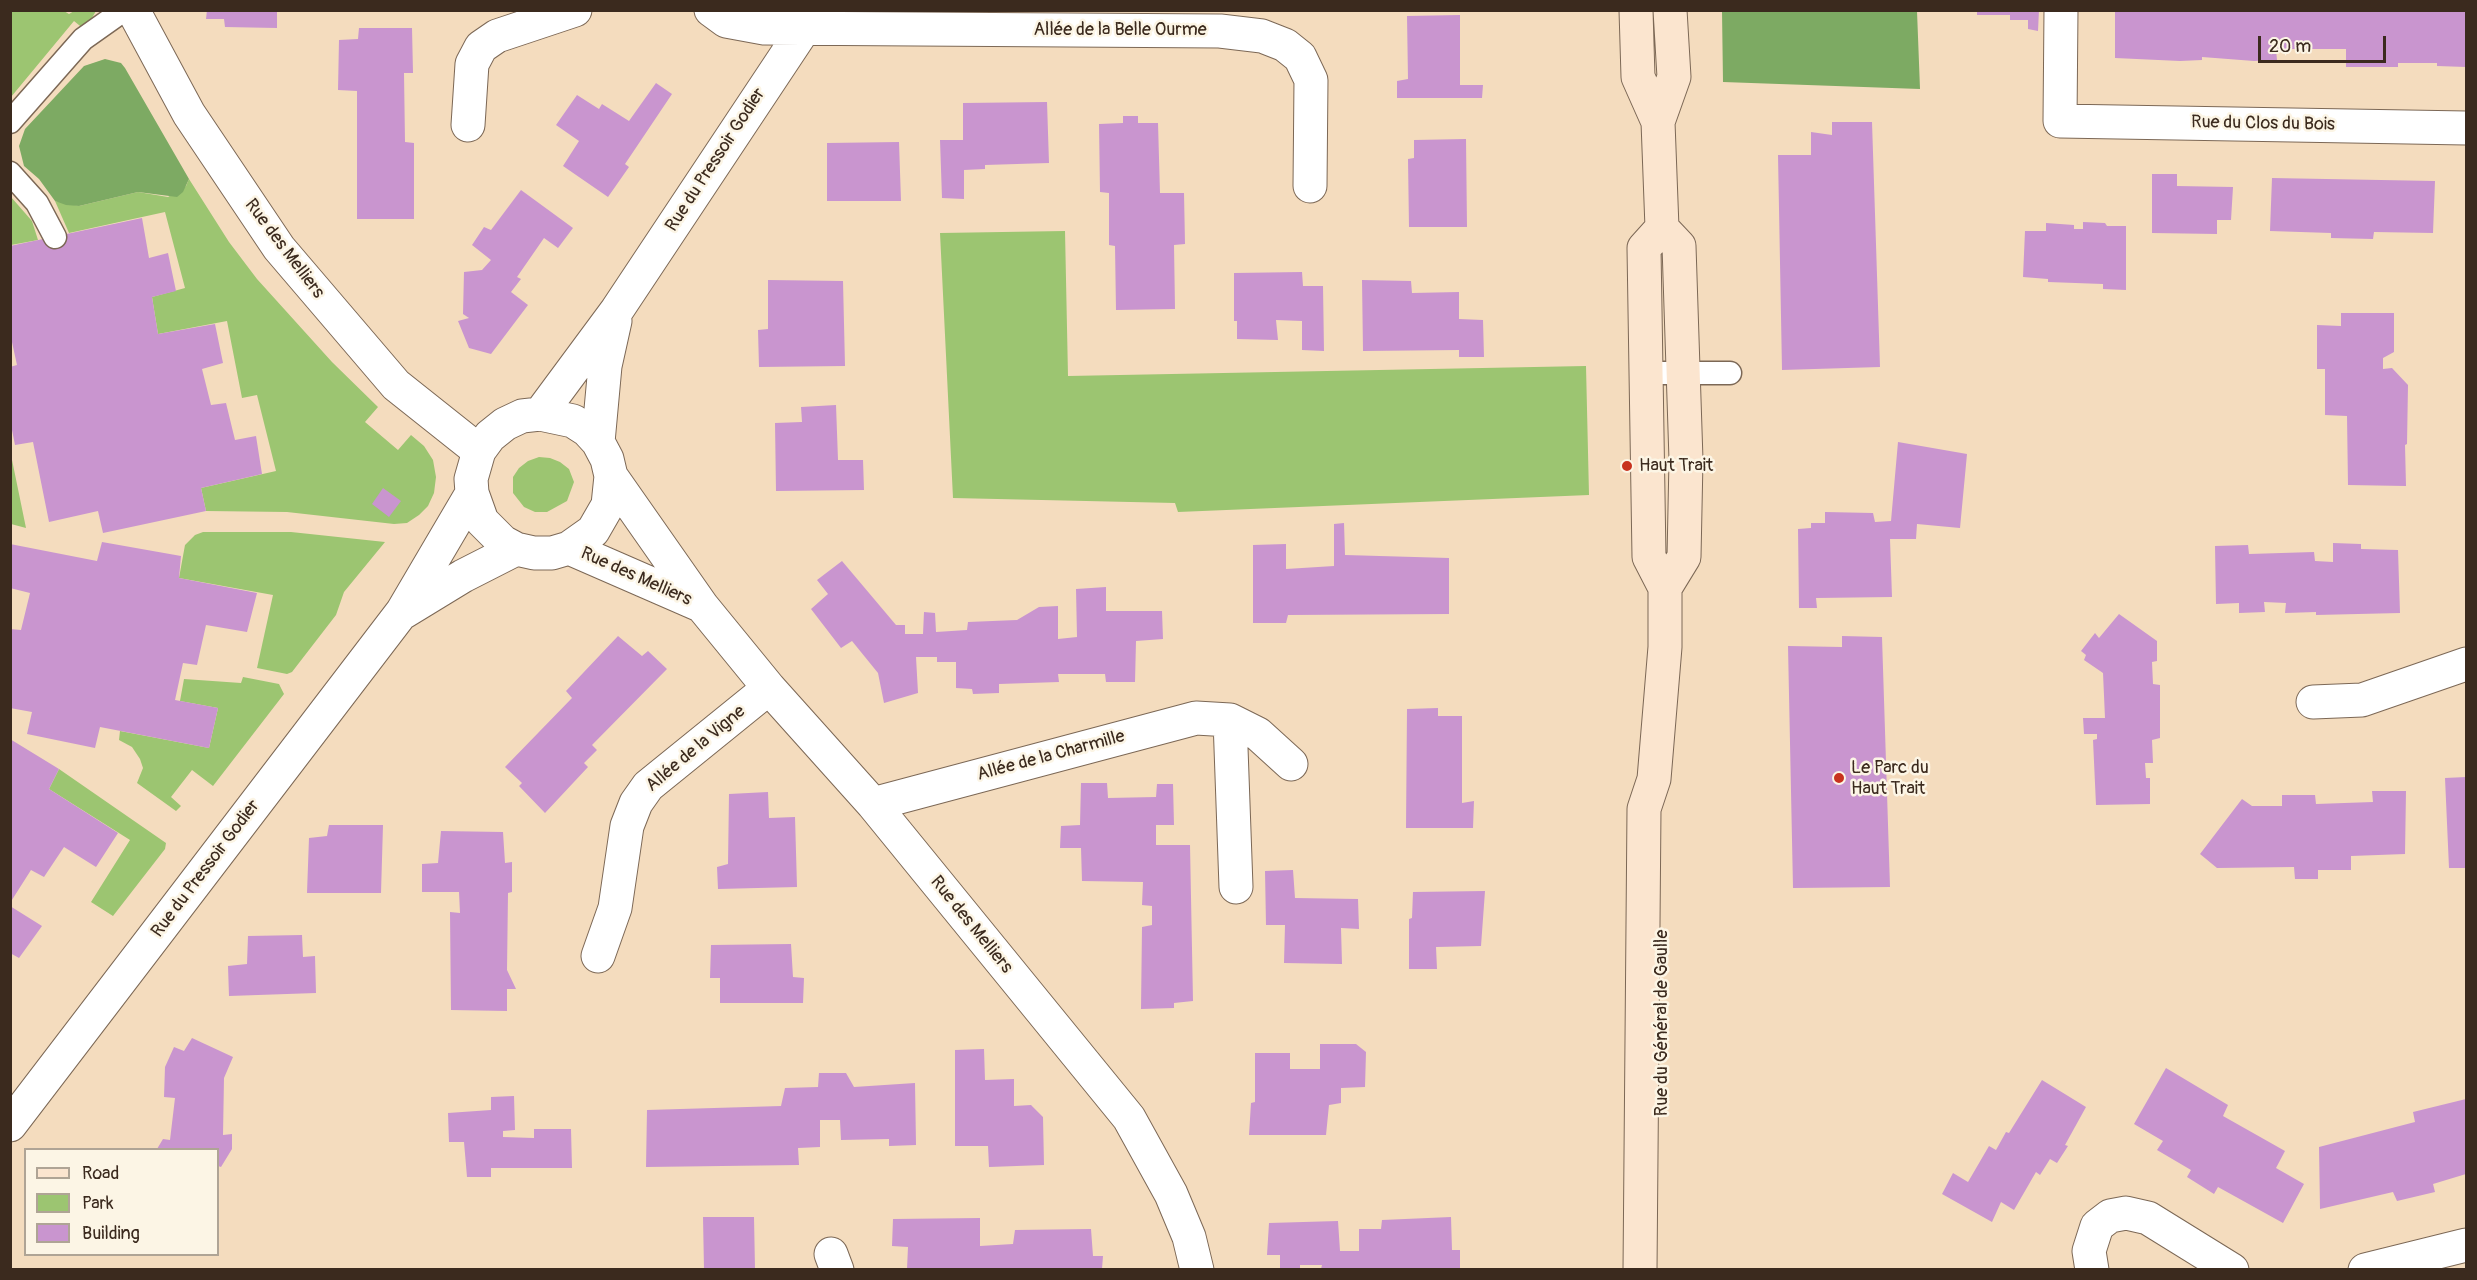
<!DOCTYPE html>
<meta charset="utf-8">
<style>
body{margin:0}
#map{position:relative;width:2477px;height:1280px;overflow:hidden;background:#f4dcbe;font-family:Pangolin,sans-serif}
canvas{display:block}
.frame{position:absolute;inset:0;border:12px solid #3b2a1e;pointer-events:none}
.legend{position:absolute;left:24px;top:1148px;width:195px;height:108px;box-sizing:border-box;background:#fcf5e5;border:2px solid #afa495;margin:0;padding:8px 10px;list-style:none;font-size:18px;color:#3b2a1e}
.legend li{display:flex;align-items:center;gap:12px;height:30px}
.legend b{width:30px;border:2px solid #afa495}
.scale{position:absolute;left:2258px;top:36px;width:128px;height:27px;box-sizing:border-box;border:3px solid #3b2a1e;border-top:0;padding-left:8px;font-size:18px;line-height:21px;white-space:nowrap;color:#3b2a1e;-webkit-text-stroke:4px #fcf5e5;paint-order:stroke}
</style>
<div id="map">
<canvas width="2477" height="1280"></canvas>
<div class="frame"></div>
<ul class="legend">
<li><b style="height:8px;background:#fbe5cf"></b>Road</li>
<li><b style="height:16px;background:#9cc571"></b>Park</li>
<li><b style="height:16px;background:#c995cf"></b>Building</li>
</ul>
<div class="scale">20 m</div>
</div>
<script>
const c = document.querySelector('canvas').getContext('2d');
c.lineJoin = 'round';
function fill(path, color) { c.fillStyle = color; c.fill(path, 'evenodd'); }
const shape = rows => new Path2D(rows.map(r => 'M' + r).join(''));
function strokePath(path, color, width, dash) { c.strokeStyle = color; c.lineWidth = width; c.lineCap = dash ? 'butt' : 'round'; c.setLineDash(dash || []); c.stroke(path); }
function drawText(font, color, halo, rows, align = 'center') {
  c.font = font + ' Pangolin,sans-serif'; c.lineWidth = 5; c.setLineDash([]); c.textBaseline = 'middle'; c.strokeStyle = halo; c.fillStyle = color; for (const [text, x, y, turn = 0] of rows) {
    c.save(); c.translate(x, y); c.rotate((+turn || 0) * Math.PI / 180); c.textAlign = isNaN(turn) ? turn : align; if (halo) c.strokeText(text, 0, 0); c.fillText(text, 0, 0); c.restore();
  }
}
fill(shape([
 [11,11,64,11,69,14,74,11,96,11,85,30,74,21,11,97],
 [189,179,229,242,257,279,332,362,378,407,365,422,398,450,411,435,424,446,433,460,436,477,434,493,428,506,419,515,407,523,394,524,287,512,206,511,201,488,276,471,257,395,242,398,227,321,158,334,152,297,185,288,165,212,69,233,55,201,79,206,138,192,168,197,186,186],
 [11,197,32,221,38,240,11,245],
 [1065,231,1068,376,1586,366,1589,495,1178,512,1175,503,953,498,940,233],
 [11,455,26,528,11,524],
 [539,457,550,458,560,462,569,469,574,482,567,501,547,512,535,512,524,507,513,493,513,477,519,468,528,461],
 [203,532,291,532,385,542,344,592,336,615,292,672,287,674,257,668,273,595,179,578,185,545,195,535],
 [243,677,279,684,284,694,213,786,192,770,171,797,181,806,176,811,137,783,143,768,140,759,132,747,119,740,120,731,209,748,218,708,180,701,184,679,241,683],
 [59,769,166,843,165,849,113,916,91,902,130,840,49,789]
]), '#9cc571');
fill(shape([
 [1722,11,1917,11,1920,89,1723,82],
 [105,59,121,63,125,68,189,179,183,192,177,197,138,192,79,206,66,205,55,201,39,179,24,166,19,146,25,129,84,66]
]), '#7daa63');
fill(shape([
 [207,10,277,10,277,28,225,27,224,19,206,19],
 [1977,10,2039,10,2038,31,2028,29,2028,20,2010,20,2010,15,1977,15],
 [2115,10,2466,10,2466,67,2437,66,2437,63,2398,63,2398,67,2346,67,2346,49,2276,49,2277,60,2254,61,2202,57,2202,60,2180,61,2115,58],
 [1460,15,1460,85,1483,85,1482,98,1397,98,1397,81,1408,79,1407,16],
 [359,28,412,28,413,73,404,73,405,142,414,143,414,219,357,219,357,91,338,90,339,40,358,39],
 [656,83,672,94,625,164,629,167,608,197,563,166,579,141,556,125,577,95,599,109,602,104,629,121],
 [1047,102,1049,163,985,165,985,169,964,170,964,199,942,198,940,140,963,140,963,103],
 [1123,116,1138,116,1138,123,1158,123,1160,193,1184,193,1185,244,1174,245,1175,309,1116,310,1115,246,1109,245,1109,193,1100,192,1099,124,1123,123],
 [1832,122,1872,122,1880,367,1782,370,1778,155,1811,155,1811,132,1832,135],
 [1466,139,1467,227,1409,227,1408,159,1414,158,1414,140],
 [899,142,901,201,827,201,827,143],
 [2152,174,2177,174,2177,186,2233,187,2231,220,2217,220,2217,234,2152,233],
 [2272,178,2435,181,2433,233,2374,232,2373,239,2331,238,2331,233,2270,231],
 [521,190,573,228,558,248,544,238,517,277,521,279,511,292,528,305,491,354,469,348,458,321,469,318,463,314,464,272,482,270,491,260,472,245,484,227,491,230],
 [142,218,149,258,168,253,176,291,152,297,158,334,215,324,223,363,202,369,211,405,226,403,235,440,256,436,262,474,201,488,206,511,103,533,98,511,49,522,33,442,15,445,10,420,10,367,17,365,10,333,10,246],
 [2083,222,2105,223,2107,226,2126,226,2126,290,2103,289,2103,284,2048,282,2048,279,2023,277,2025,231,2046,231,2046,223,2074,225,2074,229,2083,229],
 [1302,272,1303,286,1323,286,1324,351,1302,350,1302,321,1276,320,1278,340,1237,339,1237,321,1234,321,1234,273],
 [768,280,843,281,845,366,759,367,758,330,768,329],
 [1362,280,1411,281,1412,293,1459,292,1459,319,1483,320,1484,357,1459,357,1459,350,1363,351],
 [2341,313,2394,313,2394,352,2383,358,2383,369,2392,368,2408,385,2407,444,2405,445,2406,486,2348,485,2347,416,2325,415,2325,369,2317,369,2317,325,2341,326],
 [836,405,838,460,863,460,864,490,776,491,775,423,802,422,801,407],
 [1898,442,1967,454,1960,528,1917,524,1916,539,1890,539,1892,597,1816,598,1817,608,1799,608,1798,529,1811,528,1811,523,1825,523,1825,512,1873,513,1875,522,1891,521],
 [383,488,401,501,389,517,372,504],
 [1344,523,1345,555,1449,558,1449,614,1288,615,1286,623,1253,623,1253,545,1286,544,1286,569,1334,566,1334,524],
 [102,542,181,556,179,578,257,593,247,632,206,625,197,665,183,663,175,700,218,708,209,748,100,727,95,748,27,734,32,712,10,708,10,629,21,630,30,593,10,588,10,544,97,561],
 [2333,543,2361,544,2361,549,2398,550,2400,613,2316,615,2316,612,2285,613,2286,603,2264,602,2265,612,2239,613,2239,603,2216,604,2215,546,2248,545,2249,554,2314,552,2315,561,2333,562],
 [842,561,896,625,905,625,905,634,923,634,924,612,935,613,936,632,967,630,968,622,1017,620,1039,607,1058,606,1058,639,1077,637,1076,589,1106,587,1106,611,1162,611,1163,639,1136,641,1135,682,1106,682,1105,674,1058,674,1059,682,999,684,999,693,973,694,972,689,956,688,956,662,937,662,937,657,916,657,918,693,884,703,878,673,852,641,841,648,811,609,828,594,817,580],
 [2119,614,2157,641,2157,661,2152,662,2153,684,2160,685,2160,738,2152,740,2153,763,2145,763,2146,778,2150,778,2150,804,2096,805,2093,740,2097,739,2097,734,2084,734,2083,718,2105,718,2103,673,2084,660,2086,655,2081,651,2095,633,2099,638],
 [618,636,642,656,648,651,667,669,592,745,597,750,584,763,588,767,545,813,519,786,522,783,505,767,572,698,566,691],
 [1842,636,1882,637,1890,887,1793,888,1788,646,1842,647],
 [1438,708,1438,716,1462,716,1462,803,1474,801,1473,828,1406,828,1407,709],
 [10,739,59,769,49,789,118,833,96,867,64,847,44,877,31,870,10,903],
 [2466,777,2466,868,2449,868,2445,778],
 [1081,783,1107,783,1108,798,1156,797,1157,784,1173,784,1174,825,1156,825,1156,845,1190,845,1193,1001,1174,1003,1174,1008,1141,1009,1142,927,1152,925,1152,906,1142,905,1143,882,1082,881,1081,848,1060,848,1061,826,1080,825],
 [2372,791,2406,791,2405,854,2351,856,2351,870,2318,870,2318,879,2295,879,2294,867,2217,868,2200,854,2242,799,2252,806,2282,806,2282,795,2315,795,2316,804,2373,802],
 [768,792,769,818,795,817,797,887,718,889,717,867,728,864,729,794],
 [329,825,383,825,381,893,307,893,309,838,327,836],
 [441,831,503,832,505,863,512,862,512,892,508,893,507,970,516,989,507,989,507,1011,451,1010,450,912,460,913,459,892,422,892,422,864,438,863],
 [1293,870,1295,898,1358,899,1359,929,1341,928,1342,964,1284,963,1285,925,1266,925,1265,871],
 [1485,891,1481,946,1436,947,1437,969,1409,969,1409,919,1412,918,1413,892],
 [10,906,42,926,19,958,10,953],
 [302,935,303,957,315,956,316,993,229,996,228,966,247,964,248,936],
 [791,944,793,977,804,978,803,1003,720,1003,720,978,710,978,711,945],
 [192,1038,233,1057,224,1078,223,1135,232,1134,232,1149,221,1167,218,1166,218,1149,157,1149,163,1139,170,1140,175,1098,164,1097,165,1067,174,1047,184,1051],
 [1320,1044,1356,1044,1366,1052,1365,1087,1341,1088,1341,1103,1329,1105,1326,1135,1249,1135,1251,1103,1255,1102,1255,1053,1290,1053,1290,1069,1320,1069],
 [984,1049,985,1080,1014,1079,1014,1106,1031,1105,1043,1117,1044,1165,989,1167,988,1146,955,1146,955,1050],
 [2166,1068,2228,1105,2223,1116,2285,1151,2276,1168,2304,1184,2283,1223,2218,1187,2214,1194,2187,1177,2191,1170,2157,1150,2163,1141,2134,1124],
 [819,1073,846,1073,854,1087,915,1083,916,1145,889,1146,889,1139,841,1140,840,1120,820,1120,820,1147,798,1148,799,1165,646,1167,647,1110,781,1106,785,1088,818,1087],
 [2042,1080,2086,1107,2065,1145,2068,1146,2057,1163,2050,1159,2040,1175,2036,1172,2014,1210,2001,1202,1992,1222,1942,1194,1953,1173,1968,1182,1989,1146,1996,1150,2006,1132,2009,1133],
 [514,1096,515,1130,503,1131,503,1137,534,1138,534,1129,571,1129,572,1168,491,1168,491,1177,467,1177,464,1142,449,1142,448,1113,491,1110,491,1097],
 [2466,1099,2466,1174,2433,1184,2435,1192,2397,1201,2393,1192,2320,1209,2319,1147,2415,1122,2413,1112],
 [703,1217,754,1217,755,1269,704,1269],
 [1451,1217,1452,1250,1460,1250,1460,1269,1321,1269,1322,1265,1300,1265,1300,1269,1280,1269,1280,1255,1267,1255,1269,1223,1338,1221,1340,1251,1359,1251,1359,1229,1381,1229,1382,1220],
 [980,1218,980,1246,1013,1244,1015,1230,1091,1229,1093,1256,1103,1256,1102,1269,907,1269,908,1247,892,1246,893,1219]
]), '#c995cf');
const lane = shape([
 [10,122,83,39,124,10],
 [10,173,37,203,55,237],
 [1647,373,1730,373]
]);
const street = shape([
 [133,10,189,114,279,248,396,385,479,451],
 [711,10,726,21,764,28,1220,31,1262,36,1285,45,1300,57,1311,80,1310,186],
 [2061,10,2060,121,2466,128],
 [468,125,472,64,481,47,497,36,575,10],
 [540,414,617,310,813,15],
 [598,442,605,366,615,321],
 [611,476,608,505,593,531,569,548,552,553,534,553,516,549,503,542,482,521,472,493,471,479,479,451,490,436,505,424,522,416,540,414,573,421,587,430,598,442,607,459,611,476,702,606,769,688,873,804,1129,1118,1171,1194,1189,1237,1197,1270],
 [569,548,702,606],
 [404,612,463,576,516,549],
 [2313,702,2362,700,2466,664],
 [1230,720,1236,887],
 [873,804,1196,718,1230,720,1258,734,1291,764],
 [598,956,615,908,627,826,636,803,648,786,769,688],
 [10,1125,402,612,472,493],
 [831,1254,837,1270],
 [2092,1270,2089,1251,2097,1226,2110,1216,2126,1213,2148,1218,2232,1270],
 [2365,1270,2466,1245]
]);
const secondary = shape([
 [1636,10,1638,77,1658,122,1662,228,1679,246,1686,460,1684,557,1665,588],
 [1658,122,1674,77,1670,10],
 [1640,1270,1644,809,1654,779,1665,647,1665,588,1649,557,1644,248,1662,228]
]);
strokePath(lane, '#7c6856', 25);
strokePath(street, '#7c6856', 35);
strokePath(secondary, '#7c6856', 35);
strokePath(lane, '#fff', 22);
strokePath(street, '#fff', 33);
strokePath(secondary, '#fbe5cf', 33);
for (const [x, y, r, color] of [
 [1627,466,6,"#c8321e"],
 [1839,778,6,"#c8321e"]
]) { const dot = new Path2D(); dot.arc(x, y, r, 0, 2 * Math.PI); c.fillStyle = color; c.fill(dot); strokePath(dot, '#fcf5e5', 2); }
drawText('18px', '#3b2a1e', '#fcf5e5', [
 ["Allée de la Belle Ourme",1120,30],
 ["Rue du Clos du Bois",2263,124,1],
 ["Rue du Pressoir Godier",716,160,-57],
 ["Rue des Melliers",284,249,53],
 ["Rue des Melliers",636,577,24],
 ["Allée de la Vigne",696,749,-40],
 ["Allée de la Charmille",1051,756,-15],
 ["Rue du Pressoir Godier",206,869,-53],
 ["Rue des Melliers",971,925,51],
 ["Rue du Général de Gaulle",1662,1023,-90]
]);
drawText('18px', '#3b2a1e', '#fcf5e5', [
 ["Haut Trait",1639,466],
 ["Le Parc du",1851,768],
 ["Haut Trait",1851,789]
], 'left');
</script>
